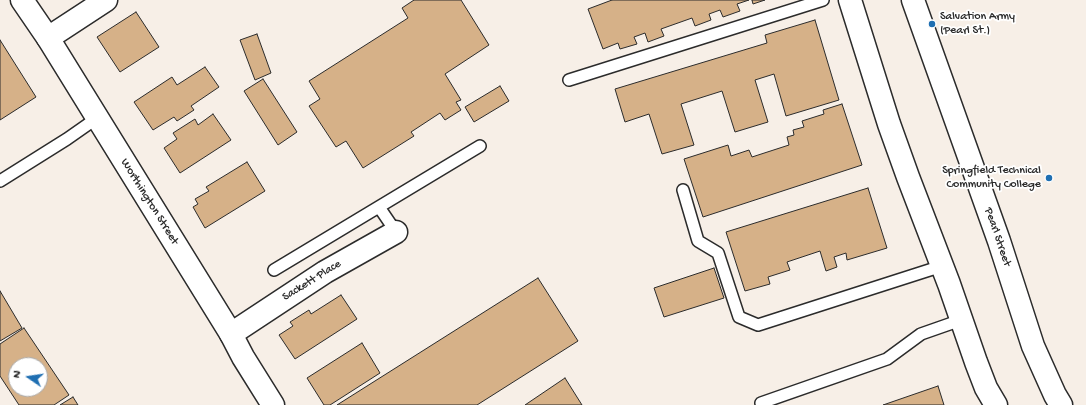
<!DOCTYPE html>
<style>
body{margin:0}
#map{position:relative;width:1086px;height:405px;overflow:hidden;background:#f7efe7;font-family:"Gochi Hand",sans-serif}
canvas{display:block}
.north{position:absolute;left:8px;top:357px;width:40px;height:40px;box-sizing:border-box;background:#fff;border:1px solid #aaa;border-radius:50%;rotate:283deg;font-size:11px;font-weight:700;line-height:16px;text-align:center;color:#2b2b2b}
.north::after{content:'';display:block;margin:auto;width:14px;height:18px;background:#1f6fb2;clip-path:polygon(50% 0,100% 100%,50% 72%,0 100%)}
</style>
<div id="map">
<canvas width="1086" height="405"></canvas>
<div class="north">N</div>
</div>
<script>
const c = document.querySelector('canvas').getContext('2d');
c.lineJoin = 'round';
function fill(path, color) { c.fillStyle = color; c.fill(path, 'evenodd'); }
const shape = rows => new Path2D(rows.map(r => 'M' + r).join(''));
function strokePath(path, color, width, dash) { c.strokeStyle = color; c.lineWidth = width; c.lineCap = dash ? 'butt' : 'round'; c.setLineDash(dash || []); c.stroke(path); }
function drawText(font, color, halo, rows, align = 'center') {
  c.font = font + ' "Gochi Hand",sans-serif'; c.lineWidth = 3.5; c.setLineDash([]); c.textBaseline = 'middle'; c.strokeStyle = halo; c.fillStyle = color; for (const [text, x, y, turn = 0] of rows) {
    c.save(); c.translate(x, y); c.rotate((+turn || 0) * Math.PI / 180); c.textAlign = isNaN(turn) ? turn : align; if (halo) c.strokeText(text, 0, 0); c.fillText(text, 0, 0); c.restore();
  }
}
const building = shape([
 [414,0,461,0,489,45,445,74,461,100,456,102,461,110,445,120,440,113,411,132,414,136,363,168,346,141,336,147,309,106,320,99,309,81,408,18,402,8,414,0],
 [612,0,749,0,737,4,740,11,723,17,720,10,709,14,711,20,695,26,692,18,661,29,664,36,648,42,645,33,634,37,637,44,620,49,618,43,603,49,588,9,612,0],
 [752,0,765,0,753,4,752,0],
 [136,12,159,47,120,72,97,37,136,12],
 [815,20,839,100,786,116,774,74,755,80,768,122,735,132,722,91,681,104,694,145,662,154,649,114,625,122,615,89,767,43,765,35,815,20],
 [257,34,271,73,255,80,240,40,257,34],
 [0,40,36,97,0,120,0,40],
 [205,67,219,87,191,106,194,110,177,121,174,117,153,130,134,102,172,77,177,85,205,67],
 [263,79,297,132,278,145,244,91,263,79],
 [500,86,509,101,474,122,465,107,500,86],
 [842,104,862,165,703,217,684,159,728,145,731,156,749,150,752,157,789,145,787,137,794,135,793,130,804,127,802,121,824,114,823,110,842,104],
 [213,114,231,140,180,173,164,148,177,139,173,133,195,119,198,125,213,114],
 [247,162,265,191,205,228,193,207,198,204,195,199,209,191,206,187,247,162],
 [868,188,887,248,847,260,846,253,834,257,837,267,826,271,820,251,787,262,790,270,768,277,770,284,745,291,726,232,868,188],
 [714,268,724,298,664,317,654,288,714,268],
 [538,278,578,341,477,405,337,405,538,278],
 [0,291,22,328,0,341,0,291],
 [341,295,357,319,295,359,279,335,293,326,290,322,309,310,311,314,341,295],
 [24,328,69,395,54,405,19,405,0,376,0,344,24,328],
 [16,365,40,365,40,389,16,389,16,365],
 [362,343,380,373,330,405,324,405,307,378,362,343],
 [565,378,582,405,525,405,565,378],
 [938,386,944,405,883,405,938,386],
 [73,397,78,405,60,405,73,397]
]);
fill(building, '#d6b188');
strokePath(building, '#2b2b2b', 1);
const lane = shape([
 [569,80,823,0],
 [0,181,67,139,97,118],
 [683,190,698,241,718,253,739,317,758,325,942,266],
 [379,207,396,232],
 [274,270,480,146],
 [761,403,887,359,921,334,961,320]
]);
const street = shape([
 [48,38,106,0],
 [231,334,325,272,396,232]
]);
const secondary = shape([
 [22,0,48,38,231,334,243,357,273,405],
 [850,0,889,124,908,177,949,284,976,362,986,388,996,405],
 [913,0,999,241,1033,346,1055,395,1061,405]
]);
strokePath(lane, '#2b2b2b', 14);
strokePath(street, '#2b2b2b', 25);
strokePath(secondary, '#2b2b2b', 25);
strokePath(lane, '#fff', 11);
strokePath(street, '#fff', 22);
strokePath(secondary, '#fff', 22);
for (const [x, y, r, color] of [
 [932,24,4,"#1f6fb2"],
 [1049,178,4,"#1f6fb2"]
]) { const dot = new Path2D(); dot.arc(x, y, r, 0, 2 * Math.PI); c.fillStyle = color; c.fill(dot); strokePath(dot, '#fff', 1.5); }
drawText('12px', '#2b2b2b', '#fff', [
 ["Salvation Army",940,17],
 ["(Pearl St.)",940,31],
 ["Springfield Technical",1041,171,"right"],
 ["Community College",1041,185,"right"]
], 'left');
drawText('12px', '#2b2b2b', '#fff', [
 ["Worthington Street",149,202,58],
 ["Pearl Street",997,237,71],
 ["Sackett Place",312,281,-32]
]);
</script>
